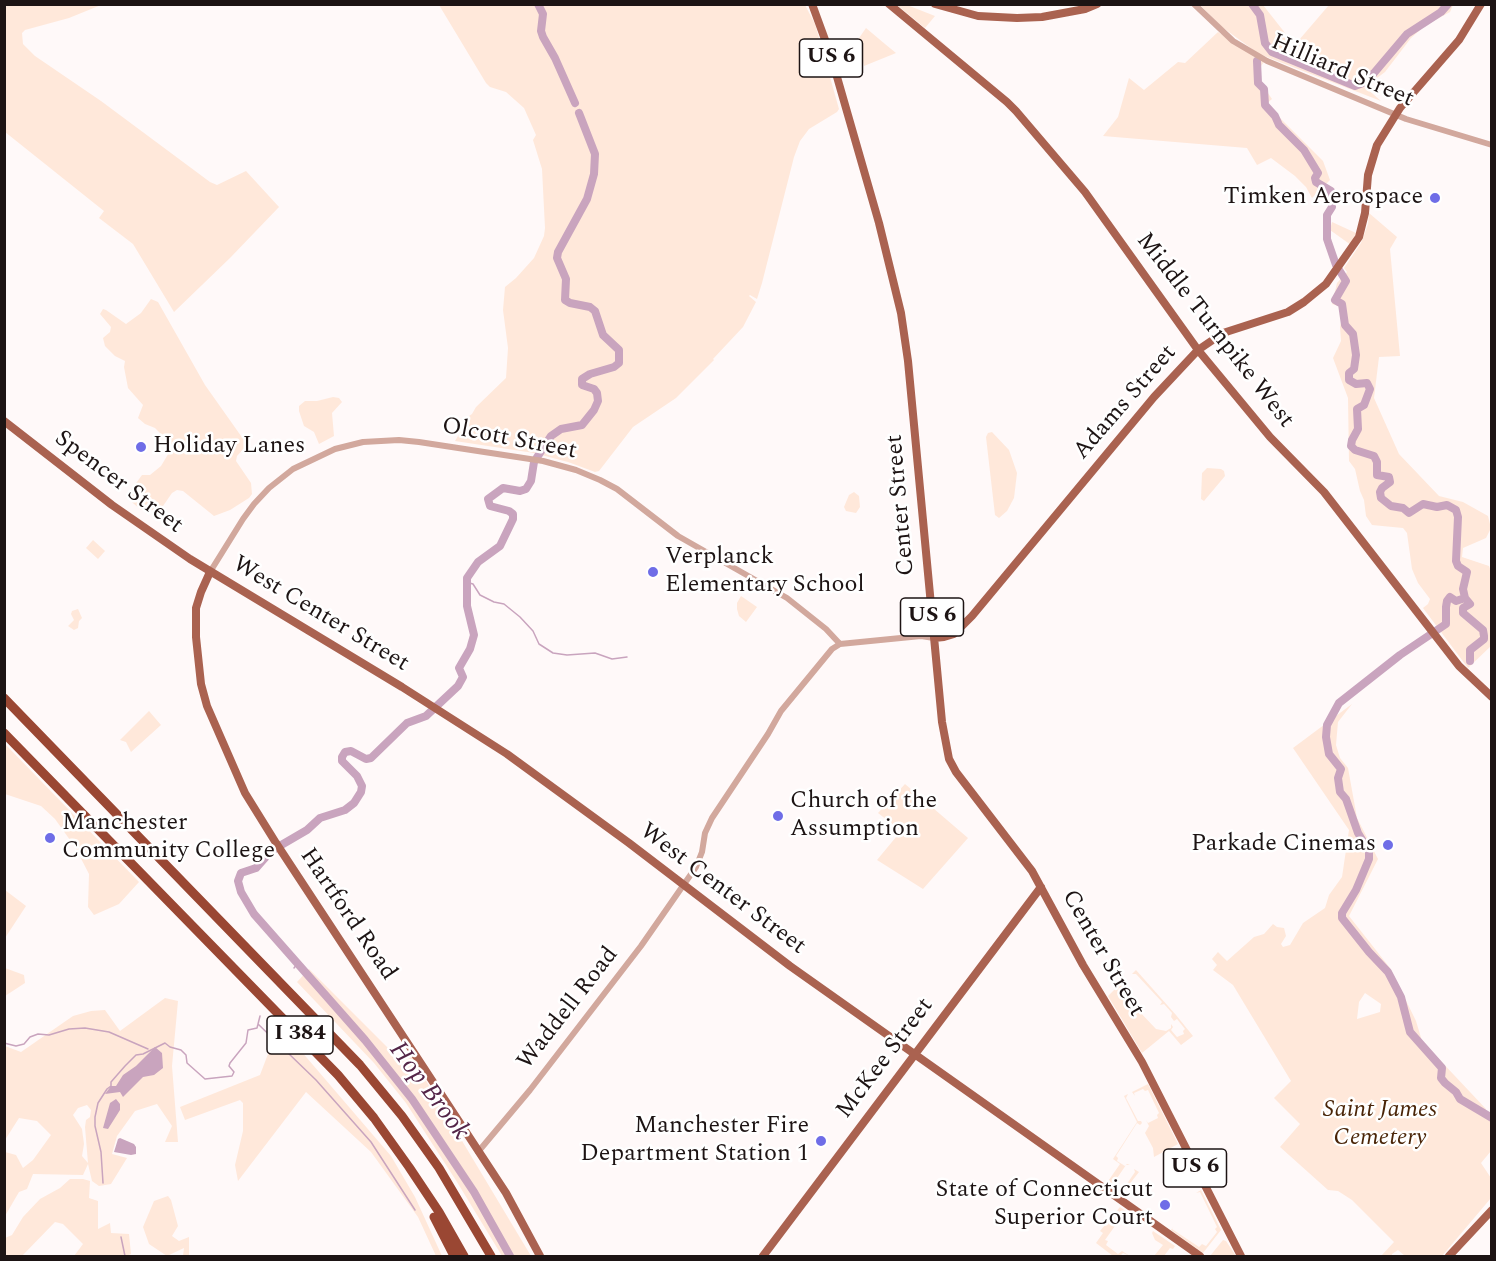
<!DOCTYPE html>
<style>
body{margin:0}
#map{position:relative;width:1496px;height:1261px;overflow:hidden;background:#fff9f9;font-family:Spectral,serif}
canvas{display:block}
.frame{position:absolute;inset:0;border:6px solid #1d1414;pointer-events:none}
</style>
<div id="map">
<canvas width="1496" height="1261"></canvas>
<div class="frame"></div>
</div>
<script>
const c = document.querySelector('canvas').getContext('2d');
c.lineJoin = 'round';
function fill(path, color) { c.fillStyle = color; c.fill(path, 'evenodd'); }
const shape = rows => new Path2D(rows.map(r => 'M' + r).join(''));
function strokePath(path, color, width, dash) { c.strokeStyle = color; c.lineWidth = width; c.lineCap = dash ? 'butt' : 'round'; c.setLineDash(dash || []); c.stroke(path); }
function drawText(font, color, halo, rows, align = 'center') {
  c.font = font + ' Spectral,serif'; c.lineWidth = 5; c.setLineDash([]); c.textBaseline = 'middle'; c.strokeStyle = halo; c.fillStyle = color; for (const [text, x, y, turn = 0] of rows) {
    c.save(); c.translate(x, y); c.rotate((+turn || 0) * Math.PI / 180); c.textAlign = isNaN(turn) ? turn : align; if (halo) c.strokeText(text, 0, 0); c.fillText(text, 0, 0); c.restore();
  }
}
fill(shape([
 [1259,4,1263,5,1289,38,1287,54,1329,5,1453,5,1450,12,1426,25,1411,38,1385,72,1365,87,1381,101,1259,54,1222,27,1200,5],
 [4,5,101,5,69,18,25,30,22,33,23,44,35,56,101,101,210,182,217,185,246,171,279,207,230,258,174,312,133,244,99,218,104,211,5,132],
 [439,5,805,5,815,24,839,109,837,112,809,129,800,141,794,157,762,283,757,299,750,295,749,296,756,302,743,327,713,359,714,360,676,398,633,427,599,471,595,472,568,462,534,453,455,441,464,426,466,418,472,414,476,407,506,378,508,348,503,310,505,287,516,278,534,258,544,236,545,228,542,169,533,140,536,135,524,108,506,92,490,87,486,83],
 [897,5,907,5,935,16,925,28],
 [866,28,885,44,896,53,864,66,857,41],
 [1218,32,1264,62,1255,74,1272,99,1266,104,1323,161,1330,180,1312,198,1306,187,1295,176,1271,158,1257,165,1247,148,1103,136,1118,117,1129,78,1144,90,1178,62,1185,63],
 [1369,213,1397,237,1390,249,1400,356,1379,357,1374,398,1399,454,1439,496,1463,502,1488,516,1491,528,1486,538,1463,548,1462,557,1489,566,1492,574,1491,646,1468,668,1423,608,1428,604,1430,599,1418,583,1412,569,1407,533,1403,528,1372,525,1366,516,1364,500,1360,491,1355,469,1349,461,1348,398,1333,358,1341,341,1340,327,1344,308,1332,304,1337,283,1347,272,1344,268,1361,243,1368,224],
 [1332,222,1356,233,1351,245,1330,230],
 [151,299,158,302,205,385,246,443,247,445,237,456,236,461,251,483,252,494,249,498,230,510,214,516,183,491,177,490,172,493,163,506,154,511,149,508,141,510,126,497,142,475,150,475,161,466,173,446,155,428,145,424,138,418,143,405,128,388,124,367,125,361,115,356,105,346,103,338,110,332,111,327,100,314,103,309,106,310,126,324,141,313],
 [333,397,339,398,342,402,332,413,334,436,319,444,314,432,304,426,299,411,299,406,305,401,317,401],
 [992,432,1009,450,1017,473,1014,498,1007,511,999,518,995,515,986,437,988,433],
 [1207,468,1221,469,1224,471,1225,476,1204,501,1201,499,1202,473],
 [854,492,859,496,860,507,856,513,846,511,844,507,849,495],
 [93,540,105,551,98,559,86,548],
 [741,596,757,607,746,622,739,616,737,609,737,603],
 [78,609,82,618,79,621,78,628,74,630,68,626,74,620,71,614,72,611],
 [1352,704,1338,722,1336,745,1340,758,1348,768,1357,818,1378,859,1349,916,1390,968,1416,1021,1422,1041,1486,1109,1484,1112,1491,1118,1491,1151,1481,1163,1491,1178,1491,1198,1442,1256,1405,1256,1398,1250,1392,1254,1392,1256,1381,1256,1394,1242,1352,1200,1338,1191,1328,1190,1280,1147,1300,1124,1274,1098,1291,1081,1233,985,1213,970,1217,965,1212,959,1218,952,1227,961,1254,937,1264,934,1273,924,1277,927,1284,928,1286,936,1281,944,1283,947,1290,945,1303,923,1325,908,1329,895,1342,877,1349,830,1293,748],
 [1365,993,1381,1004,1380,1012,1357,1019,1359,1002],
 [149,711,161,725,131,752,126,742,120,740],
 [5,744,139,882,119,904,94,915,88,907,89,874,75,847,55,819,41,806,5,794],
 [905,784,968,838,923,889,877,860,901,831,878,813],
 [5,890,26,906,5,938],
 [5,968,24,975,25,983,5,996],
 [309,969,401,1061,410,1054,531,1256,502,1256,457,1182,406,1103,374,1063,297,982],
 [1136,970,1176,1015,1193,1036,1181,1045,1169,1031,1142,1053,1108,996,1120,984,1140,1007,1138,1010,1156,1029,1166,1031,1171,1028,1171,1024,1173,1027,1171,1030,1177,1037,1184,1034,1183,1031,1185,1029,1177,1019,1174,1021,1171,1017,1172,1013,1164,1004,1160,1005,1162,1002,1136,974,1132,974],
 [165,998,178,1001,172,1066,178,1142,165,1142,172,1126,157,1104,135,1111,117,1136,112,1154,127,1158,111,1184,99,1186,92,1181,88,1164,83,1175,33,1174,27,1189,19,1192,5,1216,5,1152,16,1155,23,1168,33,1160,51,1135,37,1121,19,1118,5,1140,5,1046,21,1052,73,1016,91,1011,105,1010,120,1031],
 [87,1105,91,1110,90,1117,86,1120,85,1127,88,1163,82,1156,84,1144,82,1129,73,1115,78,1108],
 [289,1037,391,1156,415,1197,442,1256,436,1256,418,1217,371,1152,306,1092,238,1181,235,1165,243,1131,243,1103,240,1100,185,1120,180,1107,260,1075,268,1054],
 [1148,1084,1178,1144,1154,1157,1153,1148,1145,1133,1149,1126,1146,1120,1148,1123,1158,1118,1157,1115,1159,1113,1148,1090,1145,1091,1143,1089,1134,1093,1135,1096,1132,1092],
 [1128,1094,1126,1098,1138,1121,1141,1121,1142,1123,1140,1125,1137,1123,1116,1156,1118,1158,1117,1161,1125,1166,1127,1164,1130,1165,1126,1165,1113,1184,1122,1191,1135,1172,1134,1169,1139,1172,1121,1195,1106,1184,1120,1164,1113,1159,1137,1122,1124,1096],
 [70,1179,83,1179,90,1181,89,1198,98,1201,98,1229,110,1223,111,1233,129,1234,131,1254,126,1256,74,1256,83,1244,63,1224,55,1222,22,1256,5,1256,5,1238,12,1235,23,1217,40,1199,60,1188],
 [1201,1190,1221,1230,1203,1253,1171,1230,1174,1226,1172,1229,1199,1247,1202,1244,1206,1246,1217,1232,1215,1229,1217,1227,1200,1192,1196,1193],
 [168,1196,171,1200,178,1226,172,1236,179,1241,189,1237,189,1256,183,1256,184,1248,167,1256,149,1244,143,1227,154,1201],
 [1120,1207,1130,1214,1127,1217,1122,1216,1105,1240,1108,1241,1106,1245,1118,1254,1122,1251,1130,1256,1123,1253,1120,1256,1113,1256,1096,1243,1103,1233,1100,1231],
 [1153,1231,1175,1246,1173,1249,1170,1248,1164,1256,1154,1256,1163,1245,1155,1240,1152,1233],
 [1223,1240,1226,1241,1236,1256,1210,1256]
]), '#ffe8da');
fill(shape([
 [155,1047,162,1053,163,1068,154,1075,143,1077,123,1097,120,1092,105,1094,111,1086,116,1086,123,1075,136,1066],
 [116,1099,120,1104,120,1110,108,1129,103,1128,110,1103],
 [120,1138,134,1144,136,1147,136,1154,131,1155,114,1152,118,1139]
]), '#c9a4be');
strokePath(shape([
 [466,582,473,584,480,595,494,602,504,604,520,617,533,631,539,644,553,653,567,655,595,653,612,659,627,657],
 [294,968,297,964],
 [258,1024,316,1080,371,1142,415,1210],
 [4,1043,16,1046,24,1044,30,1037,38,1034,49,1035,69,1029,85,1028,109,1032,148,1049],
 [103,1183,101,1152,95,1126,95,1117,98,1103,107,1089,111,1086,111,1082,125,1066,136,1055,143,1054,165,1043,170,1047,181,1050,186,1055,187,1063,205,1079,232,1076,234,1072,229,1066,230,1063,246,1043,248,1030,257,1028,260,1016],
 [121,1237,125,1256]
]), '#c9a4be', 1.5);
strokePath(shape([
 [538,4,543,14,541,31,543,37,555,58,575,103],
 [1252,4,1260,15,1265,43,1272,52,1355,86,1363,83,1374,73,1407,34,1441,12,1448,4],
 [1257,61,1258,83,1264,89,1265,105,1275,116,1279,125,1304,150,1318,173,1315,178,1316,182,1331,191,1332,207,1327,215,1327,239,1336,265,1346,281,1335,300,1342,304,1345,325,1353,334,1356,355,1354,369,1349,373,1349,380,1356,384,1367,383,1370,389,1364,405,1357,409,1358,429,1352,440,1351,446,1355,450,1374,456,1377,462,1377,475,1389,477,1390,482,1382,488,1380,492,1381,498,1391,506,1403,508,1409,513,1423,504,1437,507,1447,505,1456,510,1458,517,1456,561,1458,566,1467,572,1463,589,1465,598],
 [1465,598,1456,601,1450,597,1447,601,1446,607,1446,624,1400,655,1339,703,1327,725,1326,737,1329,754,1341,769,1338,778,1340,792,1346,799,1358,833,1369,851,1369,859,1356,890,1342,913,1342,918,1369,952,1388,972,1401,997,1410,1032,1442,1068,1441,1078,1445,1083,1456,1092,1460,1099,1492,1118],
 [1465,598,1470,604,1463,608,1463,613,1483,630,1484,636,1484,639,1470,650,1470,661],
 [510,1256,474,1192,412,1099,365,1040,254,914,241,892,238,881,241,873,256,868,271,851,307,830,320,818,345,810,354,803,361,792,362,786,357,776,342,761,342,757,345,752,351,751,366,759,371,758,407,723,426,716,458,686,463,677,459,668,470,649,474,635,467,606,467,578,478,562,500,546,513,519,513,514,509,511,490,506,488,499,503,488,520,491,526,489,531,481,534,462,551,436,561,429,582,425,594,410,598,401,597,393,594,389,582,385,582,379,590,374,614,367,619,363,619,350,603,335,595,311,590,307,570,303,565,300,566,279,557,258,558,252,587,199,594,174,595,154,579,113]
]), '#c9a4be', 8);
strokePath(shape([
 [1194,4,1233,41,1267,61,1406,119,1492,145],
 [210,572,243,519,254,504,269,488,293,469,335,449,363,442,399,440,419,442,543,461,576,470,600,480,617,489,678,536,787,598,826,629,840,644],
 [478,1152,530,1090,641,946,696,867,702,852,705,833,712,818,768,734,781,711,832,649,840,644,921,636,934,638]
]), '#d2a89d', 6);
strokePath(shape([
 [812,4,831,56,879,223,901,313,908,361,942,722,949,759,956,772,1032,871,1083,965,1142,1062,1241,1256],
 [889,4,1007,102,1016,111,1085,192,1198,350,1270,437,1324,492,1459,666,1492,697],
 [935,4,978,16,1017,18,1042,17,1085,9,1097,4],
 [4,421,112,505,190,559,402,687,507,754,629,843,790,966,1200,1256],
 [210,572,201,592,196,608,196,637,201,684,207,706,245,793,276,843,506,1193,540,1256],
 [934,638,944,637,954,634,972,616,1154,397,1198,350,1223,333,1288,312,1304,302,1326,284,1359,237,1365,213,1368,175,1377,145,1400,108,1459,40,1481,4],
 [763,1256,1041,887],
 [1449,1256,1492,1210]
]), '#aa6250', 8);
strokePath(shape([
 [4,698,360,1065,402,1116,439,1168,491,1256],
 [4,733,338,1075,374,1118,409,1167,439,1212,464,1256],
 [434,1217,454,1256]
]), '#9a4733', 9);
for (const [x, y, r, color] of [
 [1435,198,6,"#6f6de7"],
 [141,447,6,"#6f6de7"],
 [653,572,6,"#6f6de7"],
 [778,816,6,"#6f6de7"],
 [50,838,6,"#6f6de7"],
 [1388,845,6,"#6f6de7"],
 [821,1141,6,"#6f6de7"],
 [1165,1205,6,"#6f6de7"]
]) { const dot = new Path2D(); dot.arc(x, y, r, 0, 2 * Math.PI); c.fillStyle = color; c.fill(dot); strokePath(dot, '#fff', 2); }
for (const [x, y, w] of [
 [831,58,63],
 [932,617,63],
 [300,1035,66],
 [1195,1168,63]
]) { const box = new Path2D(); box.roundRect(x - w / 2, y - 19, w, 38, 4.5); c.fillStyle = '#fff'; c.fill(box); strokePath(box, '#1d1414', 1.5); }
drawText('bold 22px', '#1d1414', null, [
 ["US 6",831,58],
 ["US 6",932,617],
 ["I 384",300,1035],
 ["US 6",1195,1168]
]);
drawText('24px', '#1d1414', '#fff', [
 ["Hilliard Street",1342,72,23],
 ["Middle Turnpike West",1214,331,52],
 ["Adams Street",1126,403,-49],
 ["Olcott Street",509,440,11],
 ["Spencer Street",118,483,37],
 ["Center Street",902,505,-95],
 ["West Center Street",320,615,31],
 ["West Center Street",722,890,37],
 ["Hartford Road",347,915,56],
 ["Center Street",1102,954,60],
 ["Waddell Road",569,1009,-52],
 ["McKee Street",886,1059,-53]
]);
drawText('24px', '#1d1414', '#fff', [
 ["Timken Aerospace",1423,198],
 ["Holiday Lanes",153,447,"left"],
 ["Verplanck",665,558,"left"],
 ["Elementary School",665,586,"left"],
 ["Church of the",790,802,"left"],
 ["Assumption",790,830,"left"],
 ["Manchester",62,824,"left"],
 ["Community College",62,852,"left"],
 ["Parkade Cinemas",1376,845],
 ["Manchester Fire",809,1127],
 ["Department Station 1",809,1155],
 ["State of Connecticut",1153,1191],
 ["Superior Court",1153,1219]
], 'right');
drawText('italic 24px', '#4a2508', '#fff', [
 ["Saint James",1380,1111],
 ["Cemetery",1380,1139]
]);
drawText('italic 26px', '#542548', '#fff', [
 ["Hop Brook",428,1092,53]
]);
</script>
